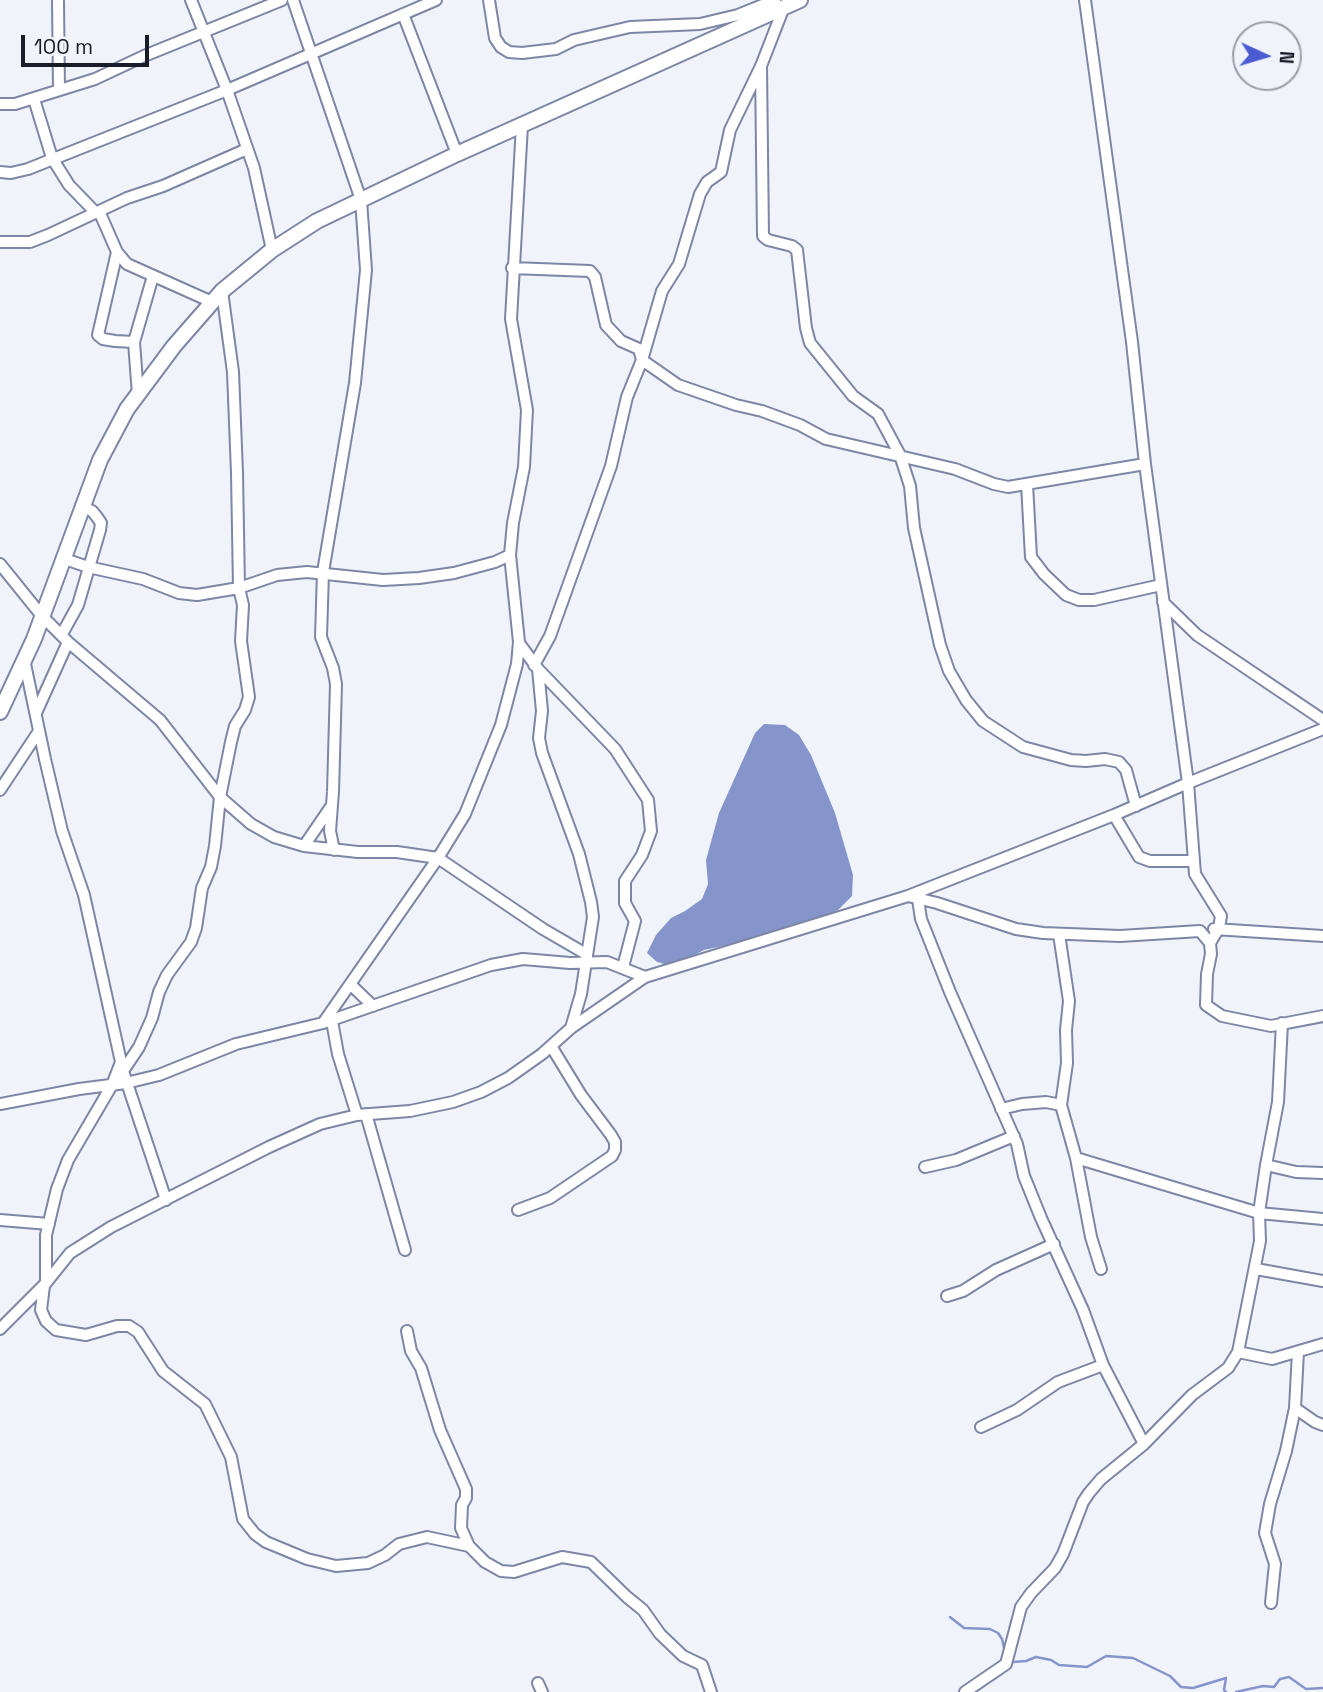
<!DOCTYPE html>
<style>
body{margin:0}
#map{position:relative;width:1323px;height:1692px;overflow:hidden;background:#f1f3fa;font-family:"Space Grotesk",sans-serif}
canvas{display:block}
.north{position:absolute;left:1232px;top:21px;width:70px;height:70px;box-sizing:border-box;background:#f1f3fa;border:2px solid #9b9da6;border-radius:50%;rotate:94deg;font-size:19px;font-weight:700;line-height:28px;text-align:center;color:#191d29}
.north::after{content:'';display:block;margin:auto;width:24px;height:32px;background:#4b5bd0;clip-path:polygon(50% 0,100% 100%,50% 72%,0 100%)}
.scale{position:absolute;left:21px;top:35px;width:128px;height:32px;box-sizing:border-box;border:4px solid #191d29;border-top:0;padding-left:9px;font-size:21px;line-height:24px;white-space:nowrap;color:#191d29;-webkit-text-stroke:5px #f1f3fa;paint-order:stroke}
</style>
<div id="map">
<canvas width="1323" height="1692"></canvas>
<div class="north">N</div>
<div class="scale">100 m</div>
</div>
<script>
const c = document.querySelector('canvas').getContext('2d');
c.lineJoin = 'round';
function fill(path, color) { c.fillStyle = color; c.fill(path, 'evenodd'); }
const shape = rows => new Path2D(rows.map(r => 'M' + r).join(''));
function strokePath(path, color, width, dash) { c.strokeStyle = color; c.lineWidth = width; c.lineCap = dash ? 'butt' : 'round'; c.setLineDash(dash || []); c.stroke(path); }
fill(shape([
 [764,724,785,725,799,735,811,755,835,813,853,875,852,896,838,910,814,922,765,937,704,950,685,960,668,965,657,962,647,953,656,935,671,918,685,911,702,899,708,884,706,860,719,813,755,733]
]), '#8594ca');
strokePath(shape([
 [950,1617,964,1628,990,1629,998,1633,1002,1639,1005,1652],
 [1009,1660,1013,1662,1026,1661,1036,1657,1051,1660,1059,1665,1087,1667,1106,1656,1133,1658,1170,1676,1181,1687,1193,1688,1226,1678,1224,1690,1226,1692],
 [1236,1692,1263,1686,1274,1687,1280,1679,1289,1677,1306,1689,1323,1688]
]), '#8594ca', 2.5);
const minor = shape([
 [58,0,59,90],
 [191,0,227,90,254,168,272,250],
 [293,0,361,200,366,270,355,383,323,572,321,637,333,668,336,684,333,792,330,831,334,850],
 [489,0,495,38,501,47,509,52,522,53,556,49,574,40,630,27,700,24,738,15,775,0],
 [1085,0,1132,342,1145,464,1188,783,1195,874,1221,916,1219,928,1210,943],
 [403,14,457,154],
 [761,66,763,236,768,240,792,246,797,250,806,328,810,343,853,396,878,414,900,455,910,486,914,528,940,645,949,671,966,700,983,721,1023,747,1071,760,1086,761,1105,759,1119,762,1126,770,1136,806],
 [34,99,52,158,69,185,96,213],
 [0,104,15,104,95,79,144,56,282,0],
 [0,172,11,173,28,169,227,90,436,0],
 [99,211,117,252,127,264,212,302],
 [0,242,30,242,48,235,127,198,163,186,247,149],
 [117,252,98,335,103,339,115,341,134,342],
 [512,268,590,271,595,277,606,325,621,341,639,349,642,360,678,385,736,405,762,411,800,425,826,439,955,469,994,484,1008,487,1145,464],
 [138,395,134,342,153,276],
 [1027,484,1031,557,1044,574,1066,595,1079,600,1094,600,1161,585],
 [62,558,88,567,143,579,179,593,197,595,239,588,277,575,307,572,383,580,419,578,454,573,495,562,510,555],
 [0,564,42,616,68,642,160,720,220,797,251,824,274,837,304,846,358,852,397,852,438,858,543,929,586,954],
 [1163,602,1197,635,1323,720],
 [62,634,78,605,100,530,101,523,97,517,92,511,81,506],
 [519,643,538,669,615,749,648,800,651,831,642,855,625,881,625,903,635,921,623,967],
 [24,659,45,759,62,831,84,895,123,1071,166,1200],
 [534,665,550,636,611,466,627,397,642,360,662,291,679,264,700,194,707,182,721,172,730,130,761,66,784,7],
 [538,669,542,711,539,738,542,753,579,854,591,902,593,917,581,994,571,1028],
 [36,713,68,642],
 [0,790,39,731],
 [1114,815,1139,857,1150,861,1194,861],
 [304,846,330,808],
 [908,896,1114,815,1188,783,1323,729],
 [918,899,921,919,950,992,1017,1144,1024,1176,1041,1218,1083,1310,1103,1365,1144,1444],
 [1214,929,1323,936],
 [1059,934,1069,1001,1066,1030,1067,1063,1061,1105,1076,1158,1091,1237,1101,1269],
 [350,984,373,1006],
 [332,1021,338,1054,357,1115],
 [323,1023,438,858,465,814,501,725,517,664,519,642,510,555,513,523,524,467,527,410,511,319,522,125],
 [123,1071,139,1047,152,1018,159,992,167,975,191,942,196,928,202,888,211,867,215,846,220,797,231,742,235,726,245,710,249,697,241,641,243,605,239,588,237,473,233,372,222,291],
 [0,1104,79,1089,126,1083,159,1075,236,1044,323,1023,491,965,523,959,570,963,607,962,645,977],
 [1001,1109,1022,1104,1046,1102,1061,1105],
 [366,1114,405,1250],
 [1076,1158,1259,1213,1323,1219],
 [1266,1165,1296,1172,1323,1173],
 [925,1167,956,1160,1014,1136],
 [518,1210,550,1198,612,1156,615,1150,615,1142,611,1135,581,1095,551,1046],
 [0,1220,49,1224],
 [1256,1269,1323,1281],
 [46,1283,46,1235,57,1189,68,1160,112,1085,121,1062],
 [44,1286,41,1310,46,1321,56,1330,86,1335,117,1326,129,1326,138,1332,163,1371,205,1404,231,1457,243,1519,255,1534,266,1542,307,1559,336,1566,368,1563,385,1555,399,1544,427,1537,469,1546,485,1562,501,1571,514,1572,562,1557,591,1562,627,1597,643,1610,660,1634,683,1656,702,1665,711,1692],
 [947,1296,963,1291,996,1270,1054,1244],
 [0,1329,46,1283,70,1253,111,1227,269,1147,320,1124,357,1115,410,1111,453,1102,481,1092,508,1078,542,1054,571,1028,645,977,908,896,937,903,1016,929,1043,933,1120,936,1200,931,1210,943,1211,954,1207,974,1206,1005,1222,1016,1271,1026,1323,1016],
 [407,1331,411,1351,421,1368,440,1430,466,1489,466,1498,462,1505,461,1528,469,1546],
 [1238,1352,1272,1359,1323,1344],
 [1295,1408,1315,1422,1323,1425],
 [981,1427,1017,1410,1058,1382,1103,1365],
 [1271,1603,1275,1564,1265,1533,1270,1504,1286,1451,1295,1408,1298,1352],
 [538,1683,542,1692],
 [965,1692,1006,1664,1021,1607,1031,1593,1055,1568,1063,1554,1083,1502,1089,1493,1101,1479,1144,1444,1192,1395,1228,1368,1238,1352,1260,1241,1259,1213,1266,1165,1278,1102,1282,1023]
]);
const major = shape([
 [0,712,34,639,100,460,127,409,174,346,222,291,272,250,317,221,457,154,800,0]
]);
strokePath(minor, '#7d86a5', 14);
strokePath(major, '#7d86a5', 18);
strokePath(minor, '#fff', 10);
strokePath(major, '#fff', 14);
</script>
